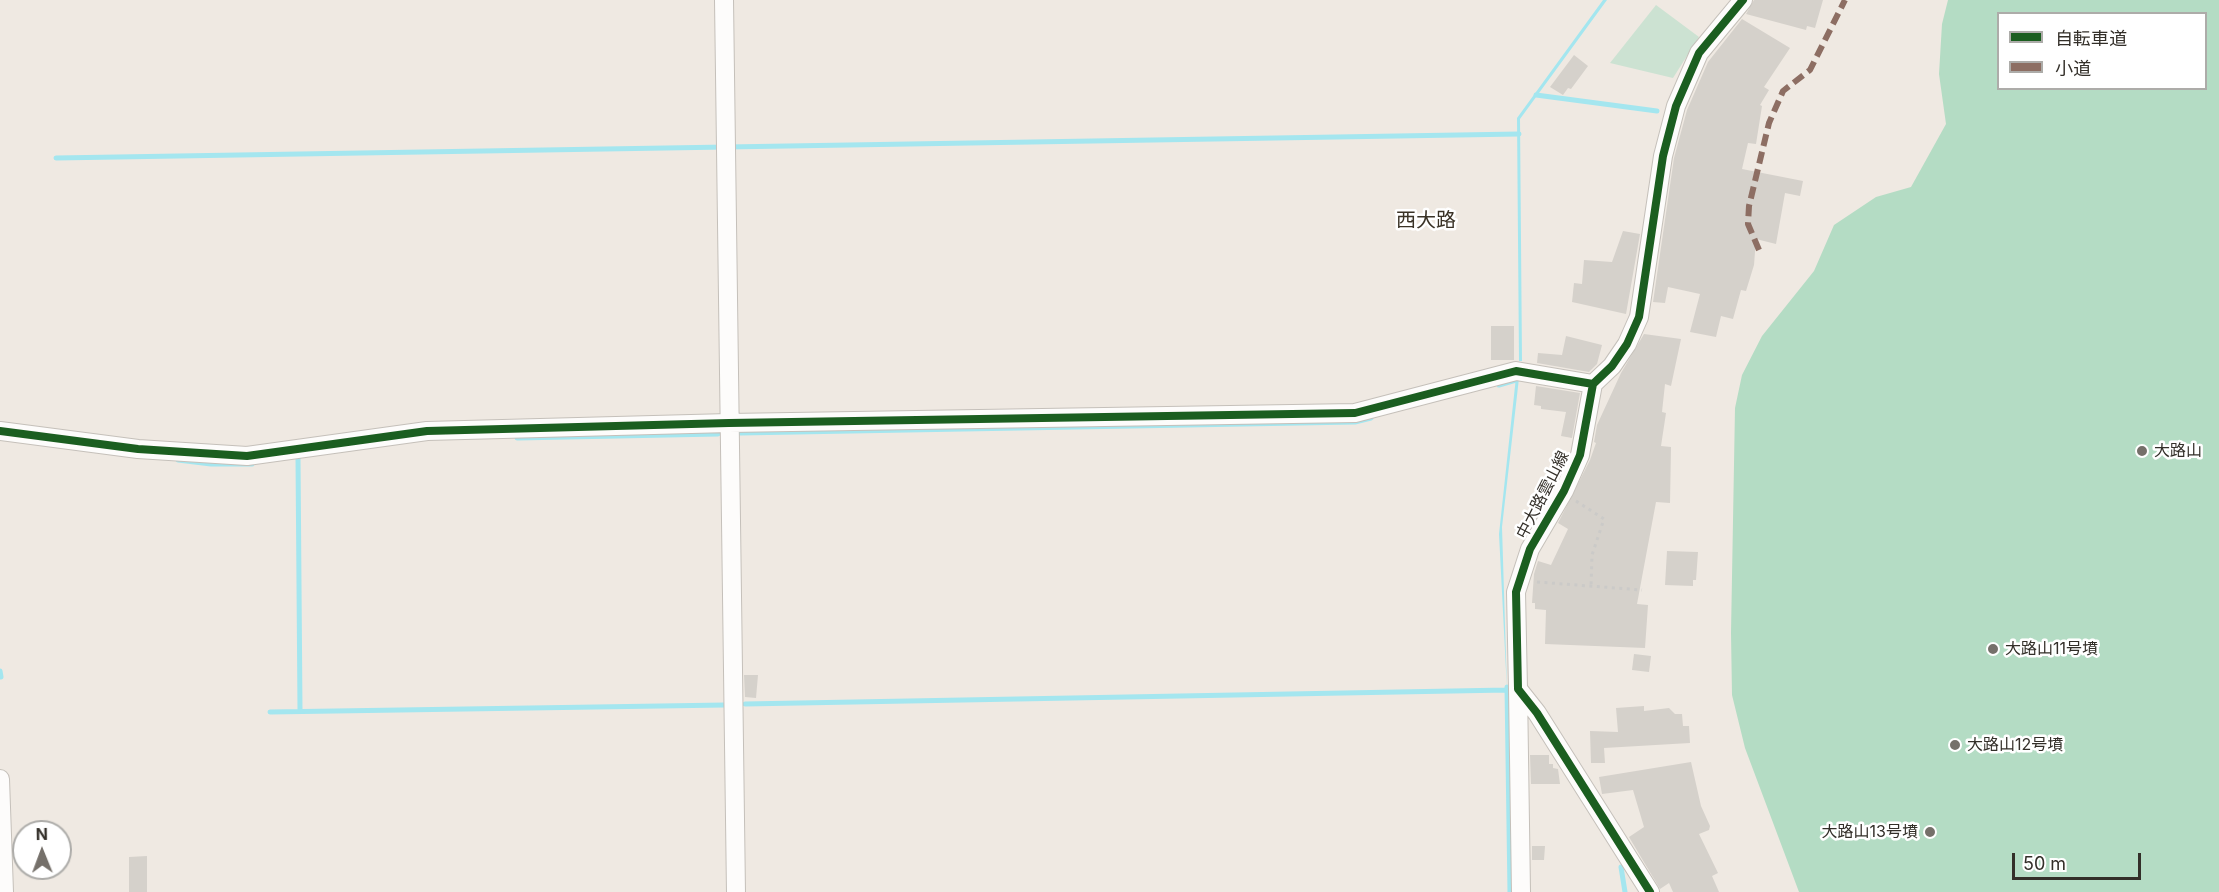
<!DOCTYPE html>
<meta charset="utf-8">
<style>
body{margin:0}
#map{position:relative;width:2219px;height:892px;overflow:hidden;background:#efe9e2;font-family:Inter,"Noto Sans JP",sans-serif}
canvas{display:block}
.legend{position:absolute;left:1997px;top:12px;width:210px;height:78px;box-sizing:border-box;background:#fff;border:2px solid #adaca9;margin:0;padding:8px 10px;list-style:none;font-size:18px;color:#332f29}
.legend li{display:flex;align-items:center;gap:12px;height:30px}
.legend b{width:30px;border:2px solid #adaca9}
.north{position:absolute;left:12px;top:820px;width:60px;height:60px;box-sizing:border-box;background:#fff;border:2px solid #adaca9;border-radius:50%;rotate:359deg;font-size:16px;font-weight:700;line-height:24px;text-align:center;color:#332f29}
.north::after{content:'';display:block;margin:auto;width:21px;height:27px;background:#75706a;clip-path:polygon(50% 0,100% 100%,50% 72%,0 100%)}
.scale{position:absolute;left:2012px;top:853px;width:129px;height:27px;box-sizing:border-box;border:3px solid #332f29;border-top:0;padding-left:8px;font-size:18px;line-height:21px;white-space:nowrap;color:#332f29;-webkit-text-stroke:4px #fff;paint-order:stroke}
</style>
<div id="map">
<canvas width="2219" height="892"></canvas>
<ul class="legend">
<li><b style="height:8px;background:#1b5e20"></b>自転車道</li>
<li><b style="height:8px;background:#8d6e63"></b>小道</li>
</ul>
<div class="north">N</div>
<div class="scale">50 m</div>
</div>
<script>
const c = document.querySelector('canvas').getContext('2d');
c.lineJoin = 'round';
function fill(path, color) { c.fillStyle = color; c.fill(path, 'evenodd'); }
const shape = rows => new Path2D(rows.map(r => 'M' + r).join(''));
function strokePath(path, color, width, dash) { c.strokeStyle = color; c.lineWidth = width; c.lineCap = dash ? 'butt' : 'round'; c.setLineDash(dash || []); c.stroke(path); }
function drawText(font, color, halo, rows, align = 'center') {
  c.font = font + ' Inter,"Noto Sans JP",sans-serif'; c.lineWidth = 5; c.setLineDash([]); c.textBaseline = 'middle'; c.strokeStyle = halo; c.fillStyle = color; for (const [text, x, y, turn = 0] of rows) {
    c.save(); c.translate(x, y); c.rotate((+turn || 0) * Math.PI / 180); c.textAlign = isNaN(turn) ? turn : align; if (halo) c.strokeText(text, 0, 0); c.fillText(text, 0, 0); c.restore();
  }
}
fill(shape([
 [1656,5,1699,37,1673,78,1610,63]
]), '#cce2d2');
fill(shape([
 [1948,0,2219,0,2219,892,1799,892,1745,748,1732,695,1731,633,1735,408,1742,375,1762,336,1814,271,1834,225,1876,197,1911,187,1946,124,1939,74,1942,24],
 [1998,14,2206,14,2206,88,1998,88]
]), '#b4dcc4');
fill(shape([
 [1603,0,1607,0,1520,119,1522,361,1519,361,1517,118],
 [1516,377,1519,378,1502,527,1507,690,1499,534]
]), '#a4e6ef');
strokePath(shape([
 [1536,95,1657,111],
 [56,158,1519,134],
 [1499,385,1516,380],
 [740,433,1355,422,1371,418],
 [517,438,718,434],
 [298,457,300,711],
 [178,460,211,464,252,464],
 [0,671,1,677],
 [1507,687,1510,892],
 [745,704,1507,690],
 [270,712,725,705],
 [1621,867,1625,892]
]), '#a4e6ef', 5);
fill(shape([
 [1754,0,1823,0,1815,28,1807,26,1806,30,1746,14],
 [1742,19,1790,48,1764,87,1769,90,1760,105,1762,106,1756,144,1748,143,1742,169,1803,181,1800,196,1785,193,1776,244,1756,239,1754,265,1746,291,1741,290,1733,319,1721,316,1716,337,1690,332,1700,294,1668,287,1665,303,1653,302,1674,158,1687,110,1708,62],
 [1574,55,1588,66,1571,89,1568,88,1563,95,1550,87],
 [1623,231,1640,234,1626,314,1572,302,1574,283,1582,284,1584,260,1612,262],
 [1491,326,1514,326,1514,360,1491,360],
 [1644,334,1681,339,1671,386,1665,384,1662,412,1666,413,1661,446,1671,447,1670,503,1656,502,1637,604,1648,605,1645,648,1545,644,1546,610,1535,609,1535,603,1532,603,1534,574,1538,561,1551,565,1568,529,1558,523,1590,460,1596,443,1594,442,1597,425,1621,373],
 [1566,336,1602,345,1597,364,1589,372,1537,363,1538,353,1562,355],
 [1536,386,1580,393,1572,438,1561,436,1566,412,1541,409,1541,406,1534,405],
 [1667,551,1698,552,1696,580,1693,580,1693,586,1665,585],
 [1634,654,1651,656,1649,672,1632,670],
 [744,675,758,675,756,698,745,697],
 [1644,706,1644,711,1669,708,1675,714,1682,714,1683,726,1689,726,1690,743,1604,748,1605,763,1591,763,1590,731,1618,732,1616,708],
 [1530,755,1549,755,1549,764,1553,764,1553,768,1558,769,1560,784,1531,784],
 [1691,762,1701,806,1710,826,1709,830,1699,834,1718,873,1712,876,1719,892,1673,892,1669,883,1660,889,1629,837,1644,827,1633,790,1602,794,1599,777],
 [1532,846,1545,846,1544,860,1532,860],
 [147,856,147,892,129,892,129,857]
]), '#d5d1cb');
const minor = shape([
 [724,0,736,892],
 [0,431,138,449,247,456,427,431,729,423,1355,413,1516,371,1593,384],
 [1518,689,1521,892],
 [0,779,4,892],
 [1650,892,1537,713,1518,689,1516,592,1530,549,1564,491,1580,455,1593,384,1612,366,1627,344,1639,317,1663,156,1676,106,1699,53,1743,0]
]);
strokePath(minor, '#c5c0ba', 20);
strokePath(shape([
 [1576,501,1604,519,1592,555,1591,587],
 [1537,582,1642,590]
]), '#cbcac8', 3, [3, 4.5]);
strokePath(minor, '#fdfcfb', 18);
strokePath(shape([
 [1759,250,1748,224,1749,206,1769,123,1783,91,1810,70,1845,0]
]), '#8d6e63', 6, [12, 6]);
strokePath(shape([
 [0,431,138,449,247,456,427,431,729,423,1355,413,1516,371,1593,384],
 [1650,892,1537,713,1518,689,1516,592,1530,549,1564,491,1580,455,1593,384,1612,366,1627,344,1639,317,1663,156,1676,106,1699,53,1743,0]
]), '#1b5e20', 8);
for (const [x, y, r, color] of [
 [2142,451,6,"#75706a"],
 [1993,649,6,"#75706a"],
 [1955,745,6,"#75706a"],
 [1930,832,6,"#75706a"]
]) { const dot = new Path2D(); dot.arc(x, y, r, 0, 2 * Math.PI); c.fillStyle = color; c.fill(dot); strokePath(dot, '#fff', 2); }
drawText('16px', '#332f29', '#fff', [
 ["大路山",2154,451],
 ["大路山11号墳",2005,649],
 ["大路山12号墳",1967,745],
 ["大路山13号墳",1918,832,"right"]
], 'left');
drawText('16px', '#332f29', '#fff', [
 ["中大路雲山線",1543,495,-63]
]);
drawText('20px', '#3a3226', '#fff', [
 ["西大路",1426,221]
]);
</script>
